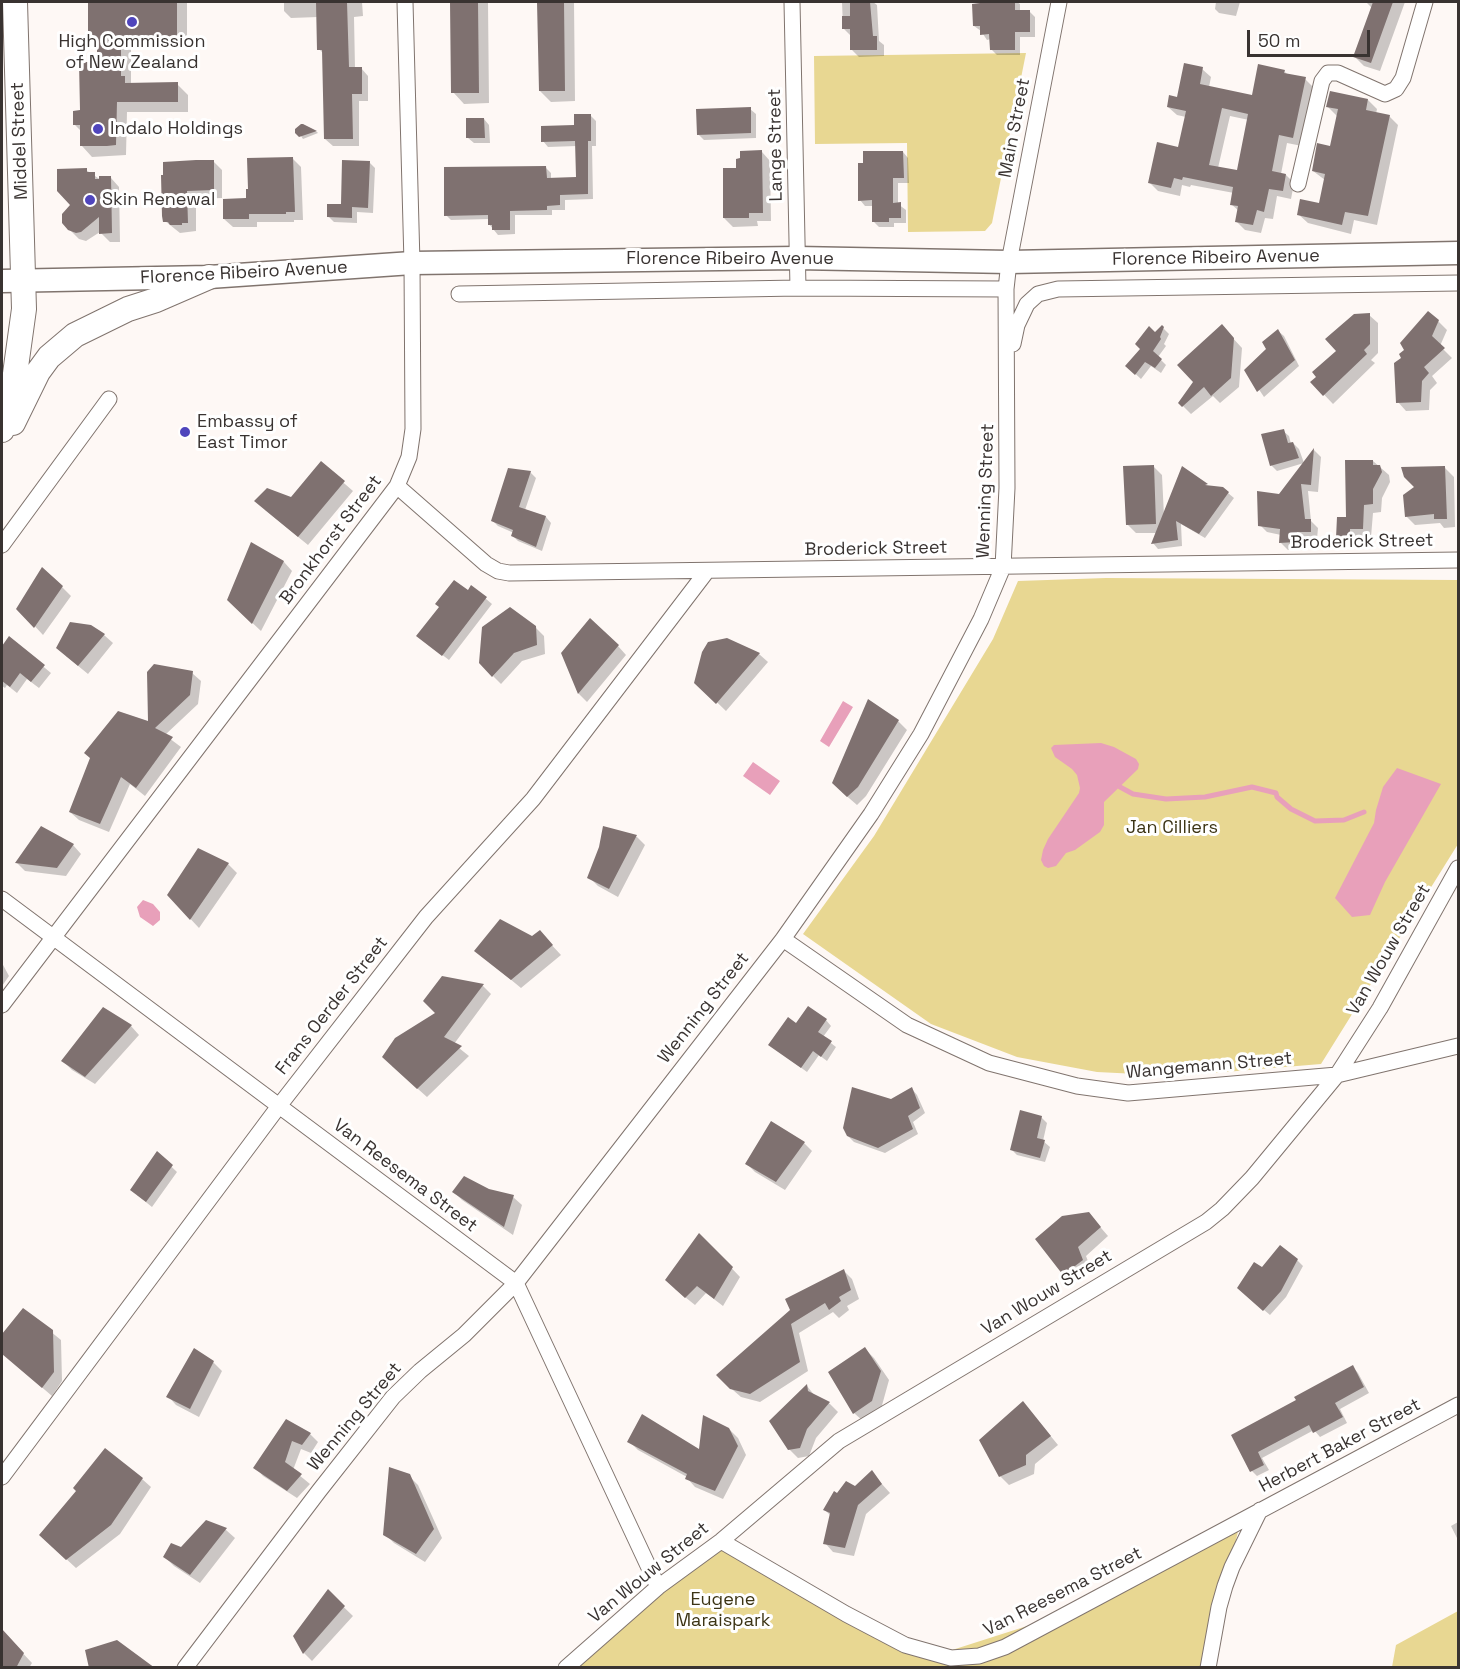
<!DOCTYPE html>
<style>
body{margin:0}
#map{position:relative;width:1460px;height:1669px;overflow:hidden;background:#fef8f5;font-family:"Space Grotesk",sans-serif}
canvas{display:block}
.frame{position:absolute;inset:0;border:3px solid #393331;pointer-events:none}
.scale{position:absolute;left:1247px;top:30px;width:123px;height:27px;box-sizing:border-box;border:3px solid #393331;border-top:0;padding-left:8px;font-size:18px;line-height:21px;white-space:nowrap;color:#393331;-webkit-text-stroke:4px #fff;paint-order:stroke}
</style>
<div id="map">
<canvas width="1460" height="1669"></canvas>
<div class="frame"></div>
<div class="scale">50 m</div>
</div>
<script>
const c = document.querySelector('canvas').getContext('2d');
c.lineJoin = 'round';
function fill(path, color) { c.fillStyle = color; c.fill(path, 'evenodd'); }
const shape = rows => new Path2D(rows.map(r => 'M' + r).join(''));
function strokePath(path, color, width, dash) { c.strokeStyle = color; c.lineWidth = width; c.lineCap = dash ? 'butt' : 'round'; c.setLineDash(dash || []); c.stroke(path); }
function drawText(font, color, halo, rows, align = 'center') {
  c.font = font + ' "Space Grotesk",sans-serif'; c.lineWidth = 6; c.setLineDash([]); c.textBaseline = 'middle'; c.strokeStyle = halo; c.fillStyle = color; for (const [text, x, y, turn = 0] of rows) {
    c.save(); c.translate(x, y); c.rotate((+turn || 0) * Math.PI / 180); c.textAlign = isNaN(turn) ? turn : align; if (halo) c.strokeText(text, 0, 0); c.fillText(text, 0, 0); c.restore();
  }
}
fill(shape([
 [1026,53,992,223,985,231,908,232,907,143,815,144,814,56],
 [1106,578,1458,580,1458,844,1321,1064,1177,1076,1097,1072,1017,1057,931,1024,803,934,874,836,993,639,1018,581],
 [1238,1531,1208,1667,561,1668,718,1541,924,1659,1099,1603],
 [1458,1611,1458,1667,1392,1667,1396,1645]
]), '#e8d792');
fill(shape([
 [843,701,853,707,829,747,820,741],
 [1101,743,1114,747,1136,759,1139,764,1138,769,1104,802,1104,825,1100,832,1075,850,1066,853,1056,866,1048,868,1044,866,1041,860,1043,850,1048,839,1079,793,1080,788,1077,775,1072,769,1055,757,1051,748,1054,745],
 [753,762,780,781,770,795,743,776],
 [1397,768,1441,784,1385,882,1370,915,1352,917,1335,898,1374,823,1376,810,1383,787],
 [143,900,153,904,160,912,160,920,153,926,140,917,137,907]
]), '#e8a0ba');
fill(shape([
 [114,2,187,2,187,46,131,47,131,84,177,84,188,95,188,112,127,112,126,155,92,157,82,146,81,131,75,125,82,112,98,64,98,45,90,36],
 [284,2,362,2,363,16,354,17,355,68,361,68,368,76,368,101,359,101,359,146,333,146,325,139,324,54,319,49,318,17,291,18,284,11],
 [452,2,488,2,489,103,464,104,453,92],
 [539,2,574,2,575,101,551,102,540,91],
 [842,2,873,2,877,5,879,41,884,45,884,56,859,57,852,50,851,36,843,28],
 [981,2,1017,2,1020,4,1020,12,1029,11,1035,17,1035,37,1020,37,1020,55,997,55,991,49,991,39,987,40,981,31,974,26],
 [1216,2,1240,2,1236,16,1219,13,1215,9],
 [1366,2,1405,2,1380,71,1364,66,1355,57,1372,8],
 [1202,69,1211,77,1209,87,1253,97,1284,71,1289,76,1305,79,1313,87,1302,146,1287,143,1281,174,1286,175,1294,183,1291,199,1277,196,1273,219,1265,218,1261,233,1245,230,1236,221,1239,211,1231,204,1234,193,1191,185,1190,187,1182,185,1180,196,1158,191,1150,183,1180,149,1186,117,1177,115,1168,107,1178,98],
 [1230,116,1249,120,1238,171,1218,168],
 [1368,100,1377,109,1376,114,1389,116,1398,125,1377,225,1354,220,1351,234,1308,223,1298,214,1320,205,1325,180,1313,171,1331,148,1337,116,1328,107],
 [750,109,756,114,756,138,704,140,698,134],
 [590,115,596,121,596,146,592,146,593,199,565,200,565,210,552,210,552,215,515,215,515,234,498,235,489,224,489,219,451,220,446,215,546,168,551,173,551,180,577,179,577,146,548,147,543,141,576,126],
 [484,119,489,125,490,143,474,143,468,138],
 [301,125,317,132,318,133,303,139,301,136],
 [762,152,770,161,771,221,757,221,758,226,733,227,724,218,737,169],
 [903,152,908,158,909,183,898,183,898,204,906,210,906,223,894,223,894,227,879,227,874,222,874,206,865,206,860,200],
 [293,159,301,167,303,220,294,220,294,222,257,222,257,227,233,227,224,219],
 [213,161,222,170,222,198,196,199,196,231,180,233,165,221,163,176],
 [369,162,375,168,373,213,357,212,357,223,334,222,328,216,342,206],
 [86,170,101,180,111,178,119,187,120,242,110,242,100,232,86,241,79,239,69,229,72,205],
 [1369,315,1378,323,1378,353,1371,360,1375,363,1333,404,1312,382],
 [1438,321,1447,330,1440,346,1452,358,1432,376,1437,383,1430,390,1429,410,1406,411,1398,402],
 [1162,327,1169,334,1164,344,1166,346,1158,357,1166,365,1161,373,1151,366,1141,379,1127,366],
 [1278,331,1284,336,1299,366,1264,397,1246,370,1268,350],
 [1230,335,1242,348,1239,387,1220,403,1213,396,1191,414,1180,403],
 [1283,431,1289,436,1291,444,1293,443,1299,449,1304,463,1277,471,1271,465],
 [1314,450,1321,457,1318,492,1308,491,1311,521,1318,528,1317,539,1304,539,1303,549,1288,550,1280,542,1281,535,1267,532,1260,525],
 [1373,461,1389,475,1390,482,1382,498,1381,512,1373,513,1371,537,1358,537,1358,545,1346,546,1337,537],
 [322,464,353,491,308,545,265,510,292,498],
 [1153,466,1162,475,1164,516,1183,469,1208,487,1228,493,1234,498,1205,538,1181,524,1182,546,1158,549,1153,543,1157,533,1136,533,1127,524],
 [1445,468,1454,477,1455,527,1444,528,1440,523,1415,525,1406,516],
 [530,472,536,478,525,510,546,517,551,523,542,551,518,541,513,536,514,533,498,526,493,521],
 [251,544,284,562,292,571,261,631,228,600],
 [62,587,71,596,43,635,18,608],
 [472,587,492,604,449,660,424,641],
 [91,626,104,635,113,643,88,674,66,656],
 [535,627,544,636,545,654,522,661,501,684,493,676],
 [9,638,51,673,39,688,27,679,17,693,7,685,5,688,2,686,2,649],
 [618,646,626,655,587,702,579,694,563,654],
 [759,654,768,662,726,711,696,682],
 [192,673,201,681,198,704,165,735,181,747,145,796,130,784,109,832,79,820,70,812],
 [898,721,907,730,866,796,857,805,842,792],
 [604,828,637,837,645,845,618,897,598,886,589,877,601,847],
 [73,845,81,854,66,876,25,871,17,863],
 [199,850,228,864,237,873,199,928,168,895],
 [533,938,548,941,561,955,521,988,476,951],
 [2,963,9,976,2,986],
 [442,978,483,986,491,994,454,1044,469,1056,427,1097,392,1066,438,1013],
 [826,1020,831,1026,823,1037,836,1047,827,1061,819,1055,807,1072,770,1045,797,1025],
 [131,1026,139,1035,95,1084,72,1070,63,1061],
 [912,1089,917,1095,925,1113,913,1122,918,1134,885,1153,854,1142,848,1136,891,1101],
 [1041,1117,1047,1123,1043,1141,1050,1147,1045,1162,1017,1155,1012,1150],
 [804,1143,812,1151,785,1190,755,1172,747,1164],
 [157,1153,177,1172,152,1207,137,1195],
 [489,1191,513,1197,522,1205,513,1235,462,1200,454,1192],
 [1089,1214,1108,1236,1086,1256,1091,1269,1073,1283,1064,1274],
 [700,1235,740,1277,723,1306,706,1293,695,1305,675,1289],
 [1297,1260,1303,1266,1286,1297,1270,1315,1244,1293,1262,1269],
 [843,1270,852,1279,859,1299,847,1306,849,1310,839,1318,833,1312,799,1333,808,1371,760,1402,741,1397,726,1384],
 [24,1310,61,1340,62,1381,52,1396,2,1353,2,1336],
 [865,1349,874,1358,889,1380,881,1409,863,1421,854,1413],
 [213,1362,222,1371,199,1417,176,1405,168,1396],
 [1353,1367,1358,1373,1369,1393,1340,1409,1347,1423,1320,1437,1314,1430,1262,1458,1269,1470,1257,1476,1252,1471,1233,1435,1298,1401],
 [807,1386,815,1396,830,1404,838,1412,816,1438,809,1456,798,1458,789,1449],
 [1031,1412,1058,1445,1035,1464,1034,1474,1009,1485,1000,1476],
 [287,1421,310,1434,318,1442,311,1453,301,1449,293,1470,310,1484,297,1498,263,1476,255,1467],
 [729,1429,738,1438,746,1455,723,1499,695,1487,687,1478,687,1477,638,1450,629,1441,700,1451],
 [872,1473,890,1493,866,1514,854,1556,833,1552,825,1543,831,1516,825,1510,838,1495,855,1488],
 [409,1476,418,1485,442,1538,425,1562,394,1543,385,1534],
 [142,1479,151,1487,120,1534,76,1568,50,1544],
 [206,1522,226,1530,235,1538,200,1583,174,1566,165,1557,181,1549],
 [1458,1522,1458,1540,1451,1526],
 [328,1592,353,1616,312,1661,304,1653],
 [2,1631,32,1663,29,1668,2,1668]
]), '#0003');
strokePath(shape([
 [1120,787,1133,794,1166,799,1205,797,1252,787,1276,793,1277,797,1291,809,1315,821,1344,820,1364,812]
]), '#e8a0ba', 5);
fill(shape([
 [88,2,177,2,177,36,121,37,121,76,125,76,125,83,178,82,178,102,117,102,116,145,107,146,80,146,80,125,73,125,73,111,80,110,79,62,97,62,97,37,88,37],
 [316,2,347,2,349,67,362,67,362,94,352,94,353,139,324,139,322,50,317,50],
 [450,2,478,2,479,93,451,93],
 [537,2,564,2,565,91,539,91],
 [850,2,870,2,873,36,877,36,877,50,850,50,850,29,842,29,842,16,850,16],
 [980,2,1015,2,1015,10,1030,10,1030,32,1015,32,1015,50,990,50,989,34,980,35,980,26,973,26,972,4,980,3],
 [1373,2,1393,2,1371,63,1353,57],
 [1184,63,1203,67,1200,84,1252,95,1258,64,1285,70,1284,73,1306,77,1293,138,1279,135,1272,171,1286,174,1283,191,1269,189,1264,212,1257,210,1253,225,1235,222,1238,206,1230,205,1233,187,1183,177,1182,180,1174,178,1171,188,1148,183,1157,142,1178,147,1186,111,1167,107,1169,95,1177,97],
 [1222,108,1248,114,1237,170,1209,165],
 [1330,91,1368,99,1366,110,1390,115,1368,216,1345,212,1342,225,1297,215,1300,199,1319,203,1325,174,1312,171,1317,143,1330,146,1338,109,1326,107],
 [751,107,751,133,697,135,696,109],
 [574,114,591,114,591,141,588,141,588,194,560,195,560,205,547,206,547,210,510,211,510,230,492,230,492,225,488,225,488,215,444,216,444,167,546,166,547,178,576,177,575,141,541,142,541,126,574,125],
 [466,118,484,118,485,138,466,138],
 [301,124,303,124,317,131,299,137,295,133,295,129],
 [762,150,763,213,749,213,749,218,723,218,723,168,736,168,736,159,740,158,740,151],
 [863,151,903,151,904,178,893,178,893,203,901,202,901,218,889,218,889,222,872,222,872,200,858,201,858,163,863,163],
 [293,157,295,212,286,212,286,214,249,214,249,219,223,219,223,199,246,198,246,189,248,189,247,158],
 [196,160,214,160,214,190,187,191,188,223,182,223,182,225,170,225,168,222,163,222,162,216,161,175,163,175,163,162],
 [342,160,370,161,368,208,352,207,352,218,327,217,327,204,341,204],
 [87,168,87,172,95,172,95,179,99,179,99,176,111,176,112,233,99,234,99,217,81,232,76,233,68,230,62,223,62,214,70,205,57,191,57,169],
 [1428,311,1439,320,1432,336,1445,348,1424,367,1429,373,1422,381,1421,402,1396,403,1394,363,1401,358,1399,354,1404,350,1400,343],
 [1370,313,1370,344,1364,350,1367,354,1323,396,1310,382,1316,377,1312,372,1336,351,1325,339,1354,314],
 [1222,324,1234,338,1231,378,1211,396,1204,387,1182,407,1178,403,1193,382,1177,365],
 [1162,325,1164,327,1160,337,1161,339,1153,351,1162,359,1155,368,1145,362,1135,375,1125,366,1140,349,1135,344,1149,326,1155,332],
 [1278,329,1295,360,1257,392,1244,370,1266,349,1262,342],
 [1284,429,1288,443,1293,442,1299,458,1270,466,1261,434],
 [1314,448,1311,485,1301,484,1305,519,1311,519,1311,532,1297,532,1296,542,1279,543,1280,529,1258,526,1257,491,1279,494],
 [1345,460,1373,460,1373,465,1380,465,1382,472,1373,489,1373,504,1364,505,1363,529,1350,529,1350,537,1336,538,1337,517,1346,517],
 [321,461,345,481,298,537,254,501,267,488,291,497],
 [1154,465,1156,524,1126,525,1123,466],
 [1182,466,1208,484,1205,485,1223,487,1229,492,1199,534,1176,521,1178,540,1151,544],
 [1445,466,1447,519,1434,519,1434,514,1405,517,1403,495,1414,487,1404,477,1401,467],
 [508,468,531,471,519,507,546,516,536,547,511,536,513,530,491,521],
 [251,542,284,561,252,624,227,600],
 [42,567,63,586,34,628,16,609],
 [454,580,468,590,471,585,487,597,442,656,416,636,439,607,435,604],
 [510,607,536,626,537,645,514,653,492,677,479,663,482,627],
 [590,618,619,645,578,694,561,653],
 [70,622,91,625,105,634,78,666,56,648],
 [9,636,45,665,31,682,20,673,10,687,2,681,2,646],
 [727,638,760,653,716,704,694,683,702,652,708,642],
 [154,664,193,671,190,695,155,728,173,737,136,788,121,777,100,824,69,812,90,758,84,753,118,711,148,721,147,672],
 [868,699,899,720,858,787,847,797,832,783],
 [41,826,74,844,57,868,15,863],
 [603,826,637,835,609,889,587,878,599,847],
 [198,848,229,863,190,920,167,895],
 [500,919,532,936,540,930,553,945,511,980,474,951],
 [442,976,484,984,444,1037,462,1046,417,1089,382,1057,395,1038,435,1013,423,1001],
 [808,1006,827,1019,818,1032,832,1041,821,1057,813,1051,801,1068,768,1045,788,1017,796,1023],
 [103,1007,132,1025,85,1077,61,1061],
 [852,1087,891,1099,912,1087,920,1108,908,1116,913,1129,878,1148,847,1136,843,1128],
 [1020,1110,1042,1116,1037,1138,1045,1140,1040,1158,1010,1150],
 [771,1121,805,1142,776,1182,745,1164],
 [157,1151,173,1165,146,1202,130,1190],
 [464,1176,489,1189,514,1195,504,1227,452,1192],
 [1089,1212,1101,1227,1078,1247,1083,1260,1063,1275,1035,1239,1062,1216],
 [699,1233,733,1267,714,1299,697,1286,685,1298,665,1280],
 [1280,1245,1298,1259,1281,1291,1263,1311,1237,1288,1254,1262,1262,1267],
 [844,1269,851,1290,839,1297,841,1301,829,1310,825,1303,791,1324,800,1362,750,1394,730,1389,716,1375,790,1310,785,1299],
 [23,1308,53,1330,54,1372,42,1388,2,1354,2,1334],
 [865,1347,881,1371,872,1401,853,1414,828,1372],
 [194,1348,214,1361,190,1409,166,1397],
 [1353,1365,1364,1387,1335,1403,1343,1417,1313,1433,1309,1425,1258,1452,1264,1465,1250,1472,1231,1435,1296,1400,1294,1397],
 [807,1384,808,1391,830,1402,807,1429,800,1448,788,1450,769,1421],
 [1023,1401,1051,1436,1026,1455,1026,1465,999,1477,979,1440],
 [642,1414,699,1449,703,1415,729,1428,738,1446,715,1491,685,1479,687,1474,627,1442],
 [286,1419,311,1433,302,1445,292,1441,285,1462,302,1474,287,1491,253,1468],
 [105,1448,143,1478,111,1525,66,1560,39,1535,76,1491,73,1488],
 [389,1467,410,1474,434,1529,416,1554,383,1535],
 [872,1470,882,1484,858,1505,845,1548,823,1544,830,1513,823,1510,834,1491,837,1493,846,1481,855,1486],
 [206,1520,227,1528,190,1575,163,1557,171,1543,181,1547],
 [328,1589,345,1606,303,1654,293,1636],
 [2,1629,24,1653,16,1668,2,1668],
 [117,1640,155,1668,89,1668,85,1650]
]), '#7f7170');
const minor = shape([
 [792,2,798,288],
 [1298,184,1322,81,1328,73,1338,73,1385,94,1396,89,1403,78,1425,2],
 [459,294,798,288,1006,289],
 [1013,344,1017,325,1027,304,1038,294,1058,289,1458,283],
 [397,486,486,564,498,571,509,573,1458,560],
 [2,545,109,399],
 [2,899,516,1283,658,1587],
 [783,939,907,1025,989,1063,1077,1086,1128,1093,1337,1075,1458,1046],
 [2,1005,397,486,409,457,413,429,412,263,405,2],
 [2,1477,279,1106,426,917,533,799,707,571],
 [721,1541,846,1614,905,1645,951,1658,979,1656,1005,1647,1458,1405],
 [185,1668,319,1491,393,1397,420,1371,464,1335,516,1283,783,939,871,814,921,734,981,619,1003,567,1007,488,1006,289,1009,262,1059,2],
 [566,1668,658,1587,721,1541,839,1441,1206,1222,1222,1209,1252,1178,1337,1075,1380,1008,1458,868],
 [1208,1668,1219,1607,1225,1586,1232,1567,1260,1510]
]);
const secondary = shape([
 [2,281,209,277,412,263,797,258,1009,262,1458,253]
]);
const primary = shape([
 [13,423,38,372,49,357,75,335,128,309,156,300,209,277],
 [2,430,15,374,24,309,15,2]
]);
strokePath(minor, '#80746e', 17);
strokePath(secondary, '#80746e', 25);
strokePath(primary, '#80746e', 26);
strokePath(minor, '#fff', 15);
strokePath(secondary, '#fff', 22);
strokePath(primary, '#fff', 24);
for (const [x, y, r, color] of [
 [132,22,6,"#4f45bc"],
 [98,129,6,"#4f45bc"],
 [90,200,6,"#4f45bc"],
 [185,432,6,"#4f45bc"]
]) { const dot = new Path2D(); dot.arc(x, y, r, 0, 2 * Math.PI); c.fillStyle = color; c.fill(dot); strokePath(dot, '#fff', 2); }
drawText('18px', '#393331', '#fff', [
 ["High Commission",132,42,"center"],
 ["of New Zealand",132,63,"center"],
 ["Indalo Holdings",110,129],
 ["Skin Renewal",102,200],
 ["Embassy of",197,422],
 ["East Timor",197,443]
], 'left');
drawText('18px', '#393331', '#fff', [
 ["Main Street",1015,128,-79],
 ["Middel Street",20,141,-92],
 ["Lange Street",776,145,-91],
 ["Florence Ribeiro Avenue",1216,258,-1],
 ["Florence Ribeiro Avenue",730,259],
 ["Florence Ribeiro Avenue",244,273,-3],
 ["Wenning Street",986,491,-88],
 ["Bronkhorst Street",331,540,-53],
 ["Broderick Street",1362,542,-1],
 ["Broderick Street",876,549,-1],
 ["Van Wouw Street",1389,950,-60],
 ["Frans Oerder Street",332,1006,-52],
 ["Wenning Street",704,1008,-52],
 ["Wangemann Street",1209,1066,-5],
 ["Van Reesema Street",405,1176,37],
 ["Van Wouw Street",1047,1293,-31],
 ["Wenning Street",355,1417,-50],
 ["Herbert Baker Street",1340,1446,-28],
 ["Van Wouw Street",649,1573,-39],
 ["Van Reesema Street",1063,1592,-27]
]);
drawText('18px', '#3c3415', '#fff', [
 ["Jan Cilliers",1172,828],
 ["Eugene",723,1600],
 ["Maraispark",723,1621]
]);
</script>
